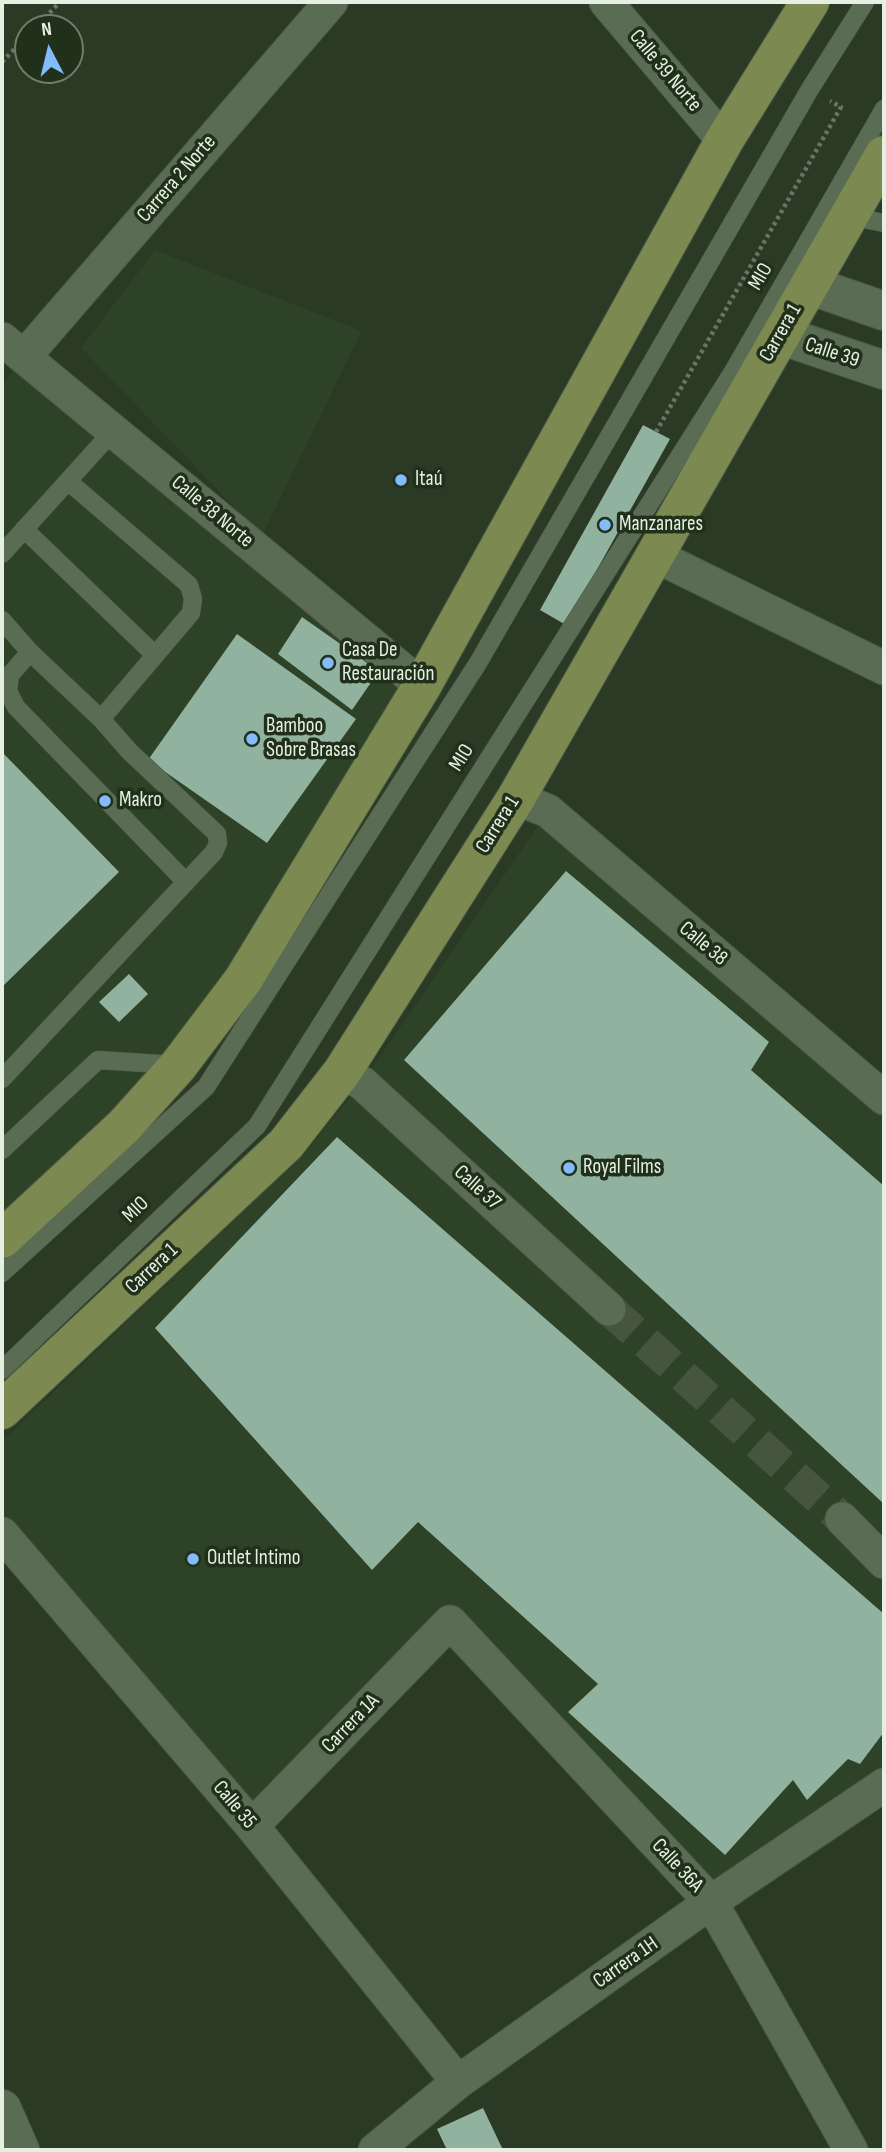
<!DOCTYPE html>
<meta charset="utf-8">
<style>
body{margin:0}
#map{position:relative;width:886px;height:2152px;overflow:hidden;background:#2a3a24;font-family:"Sofia Sans Condensed",sans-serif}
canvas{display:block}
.frame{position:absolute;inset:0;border:4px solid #e5f0e2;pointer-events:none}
.north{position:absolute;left:14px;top:14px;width:70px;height:70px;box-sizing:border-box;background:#20301a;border:2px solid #6f7d6a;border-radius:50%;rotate:353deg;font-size:19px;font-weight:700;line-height:28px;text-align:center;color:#e5f0e2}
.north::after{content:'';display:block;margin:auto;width:24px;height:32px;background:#82bcfa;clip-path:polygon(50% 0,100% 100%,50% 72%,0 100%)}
</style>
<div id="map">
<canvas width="886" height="2152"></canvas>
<div class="frame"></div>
<div class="north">N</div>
</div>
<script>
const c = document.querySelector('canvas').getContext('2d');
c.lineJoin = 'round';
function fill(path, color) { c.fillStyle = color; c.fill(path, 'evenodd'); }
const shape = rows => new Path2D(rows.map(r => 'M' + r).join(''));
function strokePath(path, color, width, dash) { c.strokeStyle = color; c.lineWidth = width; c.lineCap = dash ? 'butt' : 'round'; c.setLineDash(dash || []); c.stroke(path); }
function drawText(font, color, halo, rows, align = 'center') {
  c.font = font + ' "Sofia Sans Condensed",sans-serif'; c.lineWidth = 7; c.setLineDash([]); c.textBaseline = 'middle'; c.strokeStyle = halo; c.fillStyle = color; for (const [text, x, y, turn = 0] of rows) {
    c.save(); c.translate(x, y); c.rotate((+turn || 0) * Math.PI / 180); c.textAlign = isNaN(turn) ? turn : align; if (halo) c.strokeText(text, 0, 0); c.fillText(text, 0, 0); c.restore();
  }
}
fill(shape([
 [155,250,362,331,262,536,81,348],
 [24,357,422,686,243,980,2,1239,2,385],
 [237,635,356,719,267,843,148,760],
 [548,811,884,1098,884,1785,711,1902,450,1622,252,1826,2,1534,2,1441,303,1155,362,1083]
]), '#2d4226');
fill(shape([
 [643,425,670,439,566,625,540,610],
 [302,617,379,671,352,710,278,654],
 [237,634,356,719,267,843,148,760],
 [2,752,119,872,2,987],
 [566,871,769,1042,751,1070,884,1186,884,1504,404,1060],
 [129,974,148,994,119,1022,99,1002],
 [337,1137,884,1614,884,1732,860,1764,848,1759,807,1800,793,1780,725,1855,568,1712,598,1684,418,1522,372,1570,155,1328],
 [483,2108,503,2150,447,2150,437,2129]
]), '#92b2a0');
strokePath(shape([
 [609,1309,842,1519]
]), '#465540', 33, [33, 17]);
const lane = shape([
 [849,216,884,223],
 [69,482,189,585,193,599,191,613,101,719],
 [24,529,154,654],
 [2,554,113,431],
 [2,620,30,652,101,719,129,751,217,834,218,843,214,852,2,1079],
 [30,652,10,675,8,691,16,707,185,881],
 [2,1150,98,1060,176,1065],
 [2,1273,206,1087,478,663,810,89,865,2],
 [2,1370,257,1126,734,370,884,109]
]);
const street = shape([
 [606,2,724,141],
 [2,339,422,686],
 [24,357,331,2],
 [654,555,884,668],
 [516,798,548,811,884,1098],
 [342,1072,362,1083,609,1309],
 [842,1519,884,1562],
 [2,1534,252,1826,458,2082],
 [252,1826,450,1622,711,1902,851,2150],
 [375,2150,458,2082,711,1902,884,1785]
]);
const secondary = shape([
 [809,285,884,311],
 [780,335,884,370],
 [2,2109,20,2150]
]);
const primary = shape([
 [2,1239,124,1126,178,1066,243,980,422,686,724,141,810,2],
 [2,1410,286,1144,342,1072,516,798,884,155]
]);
strokePath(lane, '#495744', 19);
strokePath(street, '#495744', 35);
strokePath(secondary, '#495744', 40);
strokePath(primary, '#495744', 40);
strokePath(shape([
 [35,28,60,2],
 [2,62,28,35],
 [656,432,841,107,830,101]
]), '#677562', 4.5, [3.5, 3.5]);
strokePath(lane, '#5a6d54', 18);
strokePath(street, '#5a6d54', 33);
strokePath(secondary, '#5a6d54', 38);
strokePath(primary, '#7c8950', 38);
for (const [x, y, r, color] of [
 [401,480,7,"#82bcfa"],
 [605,525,7,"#82bcfa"],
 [328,663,7,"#82bcfa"],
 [252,739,7,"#82bcfa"],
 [105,801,7,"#82bcfa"],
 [569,1168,7,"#82bcfa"],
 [193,1559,7,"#82bcfa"]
]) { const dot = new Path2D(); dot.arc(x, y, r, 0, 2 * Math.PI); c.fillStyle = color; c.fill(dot); strokePath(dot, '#20301a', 2.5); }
drawText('21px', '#e5f0e2', '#20301a', [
 ["Calle 39 Norte",665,71,50],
 ["Carrera 2 Norte",177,179,-49],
 ["MIO",761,277,-60],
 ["Carrera 1",781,333,-60],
 ["Calle 39",832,353,18],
 ["Calle 38 Norte",212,512,40],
 ["MIO",462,758,-58],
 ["Carrera 1",498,825,-58],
 ["Calle 38",703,944,40],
 ["Calle 37",477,1188,42],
 ["MIO",136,1210,-44],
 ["Carrera 1",152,1269,-43],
 ["Carrera 1A",351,1724,-46],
 ["Calle 35",234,1805,50],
 ["Calle 36A",677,1866,47],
 ["Carrera 1H",626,1963,-35]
]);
drawText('21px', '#e5f0e2', '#20301a', [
 ["Itaú",415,480],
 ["Manzanares",619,525],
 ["Casa De",342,651],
 ["Restauración",342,675],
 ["Bamboo",266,727],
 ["Sobre Brasas",266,751],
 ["Makro",119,801],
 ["Royal Films",583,1168],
 ["Outlet Intimo",207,1559]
], 'left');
</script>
